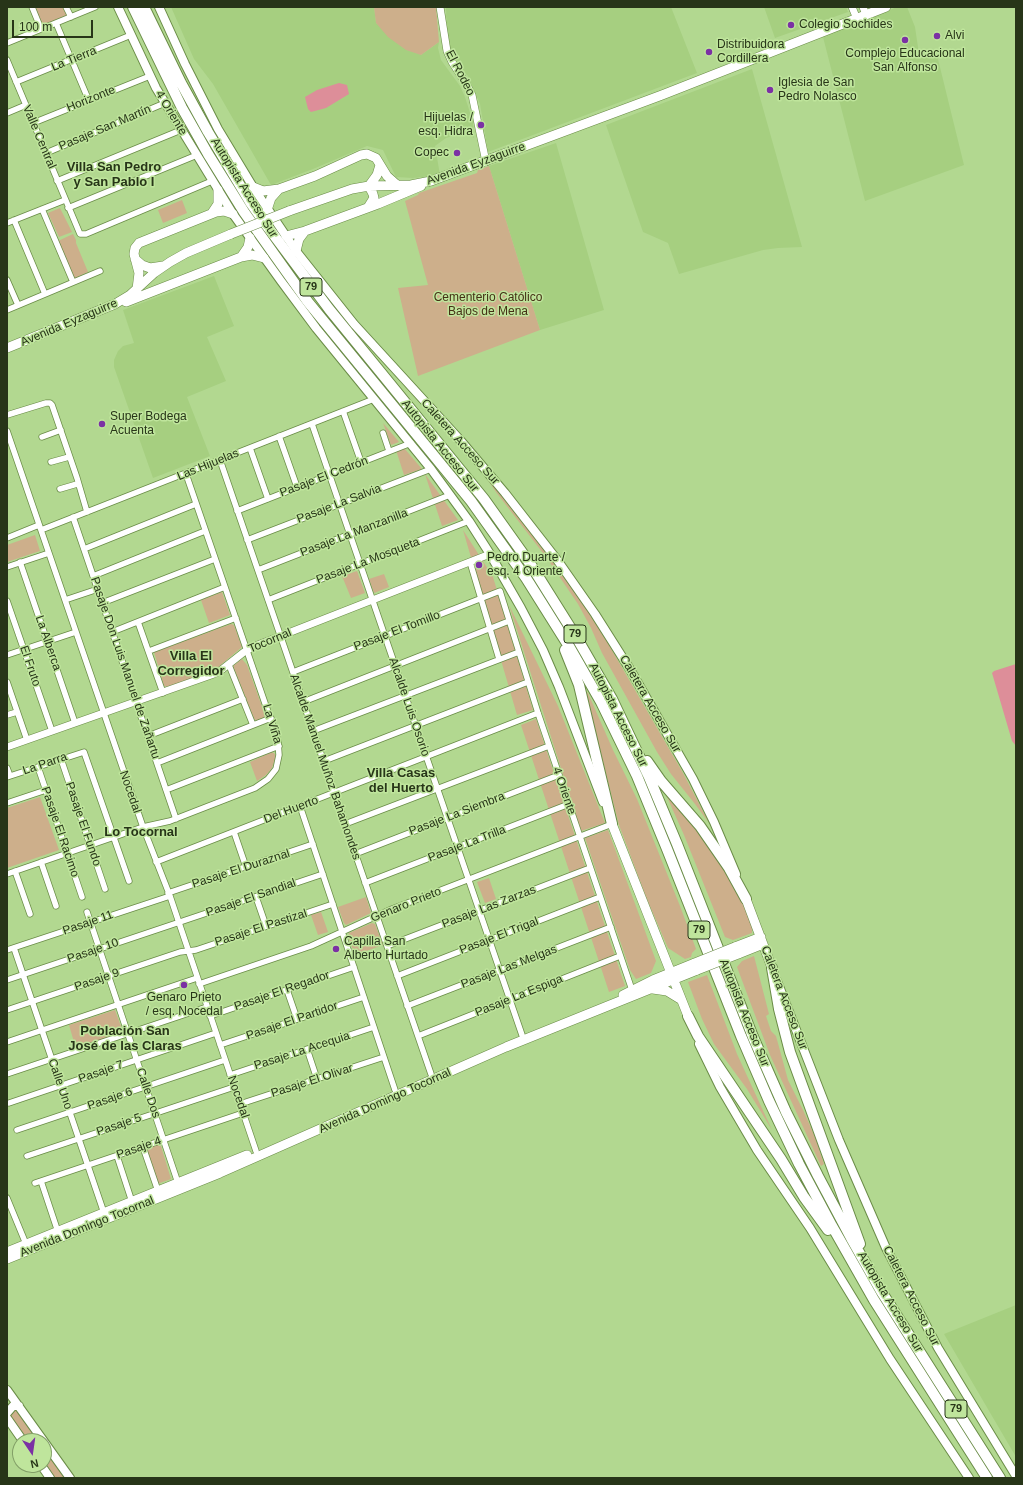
<!DOCTYPE html>
<meta charset="utf-8">
<style>
body{margin:0}
#map{position:relative;width:1023px;height:1485px;overflow:hidden;background:#b2d890;font-family:Helvetica,sans-serif}
canvas{display:block}
.frame{position:absolute;inset:0;border:8px solid #273518;pointer-events:none}
.north{position:absolute;left:12px;top:1433px;width:40px;height:40px;box-sizing:border-box;background:#bfe59c;border:1px solid #829f67;border-radius:50%;rotate:167deg;font-size:11px;font-weight:700;line-height:16px;text-align:center;color:#273518}
.north::after{content:'';display:block;margin:auto;width:14px;height:18px;background:#7b31a4;clip-path:polygon(50% 0,100% 100%,50% 72%,0 100%)}
.scale{position:absolute;left:12px;top:20px;width:81px;height:18px;box-sizing:border-box;border:2px solid #273518;border-top:0;padding-left:5px;font-size:12px;line-height:14px;white-space:nowrap;color:#273518;-webkit-text-stroke:3px #bfe59c;paint-order:stroke}
</style>
<div id="map">
<canvas width="1023" height="1485"></canvas>
<div class="frame"></div>
<div class="north">N</div>
<div class="scale">100 m</div>
</div>
<script>
const c = document.querySelector('canvas').getContext('2d');
c.lineJoin = 'round';
function fill(path, color) { c.fillStyle = color; c.fill(path, 'evenodd'); }
const shape = rows => new Path2D(rows.map(r => 'M' + r).join(''));
function strokePath(path, color, width, dash) { c.strokeStyle = color; c.lineWidth = width; c.lineCap = dash ? 'butt' : 'round'; c.setLineDash(dash || []); c.stroke(path); }
function drawText(font, color, halo, rows, align = 'center') {
  c.font = font + ' Helvetica,sans-serif'; c.lineWidth = 3; c.setLineDash([]); c.textBaseline = 'middle'; c.strokeStyle = halo; c.fillStyle = color; for (const [text, x, y, turn = 0] of rows) {
    c.save(); c.translate(x, y); c.rotate((+turn || 0) * Math.PI / 180); c.textAlign = isNaN(turn) ? turn : align; if (halo) c.strokeText(text, 0, 0); c.fillText(text, 0, 0); c.restore();
  }
}
fill(shape([
 [171,7,374,7,376,23,421,55,439,42,438,48,441,60,460,86,465,97,473,122,474,138,466,132,446,138,435,146,440,175,413,178,396,177,383,150,367,146,313,169,271,185,213,84,194,59],
 [446,7,671,7,697,73,488,152,480,104,468,76,454,62,447,39],
 [764,7,846,7,848,12,775,38],
 [897,7,907,7,915,27,919,54,936,51,964,165,865,201,823,37],
 [752,69,802,247,778,248,763,250,679,274,668,243,643,232,606,125],
 [556,143,604,310,540,330,489,166],
 [214,276,234,326,207,337,226,381,187,397,210,456,153,478,114,367,114,360,118,351,123,346,134,343,123,310],
 [1016,1305,1016,1457,944,1334]
]), '#a6cf80');
fill(shape([
 [35,7,64,7,67,16,43,26],
 [374,7,436,7,439,42,421,55,406,50,388,37,376,23],
 [489,166,540,330,418,376,398,288,428,285,405,201,418,195,419,193,477,173,478,170],
 [182,200,187,213,163,223,158,210],
 [60,208,72,232,59,237,48,213],
 [73,234,76,240,76,243,88,272,73,279,58,241],
 [383,423,399,442,391,445],
 [404,448,422,469,404,475,396,450],
 [479,467,532,533,583,604,606,640,683,773,709,823,695,804,671,774,657,752,602,653,591,628,578,604,546,557,496,492],
 [425,474,458,520,442,526],
 [463,530,493,577,533,710,517,715],
 [35,535,40,551,7,562,7,545],
 [357,571,365,593,351,598,342,576],
 [384,574,389,587,374,593,369,579],
 [222,592,230,615,209,623,201,600],
 [509,605,558,706,605,823,581,831],
 [231,624,234,625,242,647,216,669,168,687,164,686,154,652],
 [242,659,247,665,265,715,264,718,258,721,254,719,233,666],
 [585,691,588,693,613,750,637,799,680,906,696,949,692,953,691,957,685,959,668,948,646,897,619,825],
 [536,719,625,986,609,992,521,725],
 [272,752,275,754,275,759,272,768,266,775,257,781,250,762],
 [663,788,714,850,744,902,752,927,752,933,733,940,725,937,684,835],
 [40,797,59,850,7,868,7,808],
 [608,830,656,961,651,973,636,979,630,970,585,838],
 [489,878,496,899,485,903,477,882],
 [366,897,371,913,346,925,344,923,338,907],
 [321,912,328,932,318,935,311,915],
 [372,923,375,924,383,945,355,955,348,936,349,933],
 [754,956,769,1014,766,1016,771,1031,776,1036,788,1080,803,1110,815,1137,824,1164,821,1166,770,1055,737,967,742,961],
 [707,975,737,1054,772,1130,747,1089,714,1044,702,1019,688,982],
 [115,1010,123,1032,76,1049,69,1025],
 [160,1143,171,1179,157,1184,146,1148],
 [15,1408,39,1441,28,1441,9,1416],
 [44,1447,66,1478,54,1478,44,1463]
]), '#cdaf8b');
fill(shape([
 [339,83,347,85,349,94,326,108,311,112,308,109,305,97,317,90],
 [1016,664,1016,746,1012,741,992,673,994,671]
]), '#dd8e99');
const minor = shape([
 [32,7,41,29],
 [66,7,71,17],
 [56,23,89,101],
 [7,43,95,7],
 [7,60,80,234,86,234,212,181],
 [16,82,131,35],
 [7,113,26,105],
 [33,123,150,76],
 [46,153,165,103],
 [57,181,181,130],
 [68,208,197,155],
 [42,209,73,282],
 [14,220,45,294],
 [7,223,65,200],
 [7,280,18,305],
 [7,310,100,271],
 [343,411,361,462],
 [7,415,46,403,50,403,52,405,77,478,87,512],
 [312,424,522,1035],
 [7,431,143,827,170,896,256,1151],
 [383,433,389,451],
 [279,436,297,487],
 [42,437,61,430],
 [250,448,268,499],
 [220,460,431,1074],
 [51,462,69,457],
 [60,489,77,484],
 [237,511,411,443],
 [73,517,176,819],
 [41,530,374,399],
 [7,538,39,525],
 [247,540,431,469],
 [84,549,196,504],
 [20,562,75,723],
 [470,562,499,659],
 [7,567,49,553],
 [258,570,450,495],
 [93,576,205,531],
 [65,600,98,589],
 [268,600,469,521],
 [7,601,52,731],
 [102,603,215,559],
 [138,622,163,693],
 [112,632,225,587],
 [149,651,236,618],
 [7,655,76,632],
 [229,665,253,725],
 [293,672,500,591,538,713,632,990],
 [7,682,27,740],
 [303,702,509,621],
 [7,715,17,712],
 [313,731,519,652],
 [148,736,243,699],
 [61,759,105,889],
 [324,761,528,682],
 [157,763,271,718],
 [38,767,82,897],
 [7,768,10,776],
 [7,777,84,752,129,881],
 [166,790,279,746],
 [7,803,46,790],
 [300,806,395,1090],
 [345,824,549,746],
 [234,832,246,867],
 [355,854,559,775],
 [41,862,56,906],
 [156,862,538,713],
 [15,871,30,914],
 [7,874,143,827,170,821,255,788,268,779,276,769,279,755,278,741,186,474],
 [365,883,569,804],
 [168,893,313,844],
 [256,897,266,926],
 [87,912,178,1183],
 [387,946,590,868],
 [14,948,105,1216],
 [7,950,170,896],
 [397,976,600,897],
 [7,980,323,874],
 [199,984,311,946,392,909,612,824],
 [287,990,297,1019],
 [407,1006,611,927],
 [7,1010,180,952,196,950,333,904],
 [210,1016,354,967],
 [418,1036,620,956],
 [7,1042,197,978],
 [220,1045,364,997],
 [307,1049,317,1079],
 [7,1074,207,1007],
 [230,1075,374,1027],
 [9,1103,216,1033],
 [240,1104,384,1057],
 [17,1130,225,1060],
 [143,1147,158,1191],
 [27,1156,234,1087],
 [117,1156,132,1202],
 [41,1181,58,1232],
 [35,1183,243,1113],
 [7,1198,26,1244]
]);
const tertiary = shape([
 [440,7,447,51,452,62,467,85,472,95,486,162],
 [852,7,857,19],
 [863,7,866,15],
 [7,747,214,674,220,671,244,652,255,646,490,554]
]);
const secondary = shape([
 [118,7,156,88,233,214,281,281,316,328,431,469,469,521,490,554,521,608,543,650,559,687,603,802],
 [159,7,185,64,218,129,253,187,296,251,354,324,461,441,505,493,558,561,595,614,631,671,693,779,714,822,736,874],
 [777,981,839,1140,886,1248,938,1348,1016,1476],
 [699,1044,720,1087,757,1150,810,1228,890,1359,969,1478],
 [7,1390,70,1478],
 [7,1413,13,1406,19,1406],
 [7,1418,23,1441],
 [41,1465,50,1478]
]);
const primary = shape([
 [369,186,377,175,380,165],
 [369,186,373,194,374,198,369,206],
 [253,187,263,191,279,189,315,176,361,155,367,154,376,158,387,176,397,185],
 [267,210,271,198,279,189],
 [289,211,352,189,369,186,411,185,431,181,662,95,886,7],
 [212,213,218,204,218,190],
 [286,236,305,231,378,204,421,186],
 [296,251,299,239,305,231],
 [241,257,248,247,250,238],
 [135,259,142,265,150,268,163,266],
 [137,289,139,273,134,254,135,248,139,243,216,212,224,211,233,214],
 [126,302,241,257,252,255,264,258],
 [7,348,115,304,130,295,154,273,170,262,186,253,231,234],
 [612,824,688,1016],
 [746,899,772,968],
 [735,947,761,937],
 [738,954,763,944],
 [653,989,667,991,680,999],
 [623,995,653,980,695,963],
 [7,1252,247,1155],
 [7,1259,220,1173,506,1047,697,970]
]);
const motorway = shape([
 [133,7,182,108,208,154,244,212,308,302,471,501,526,578,570,648,601,702,637,776,667,849,741,1036,769,1101,799,1164,832,1226,874,1300,987,1478],
 [144,7,181,83,208,132,250,202,267,226,329,309,484,499,531,565,578,640,612,699,649,777,677,844,753,1037,786,1112,818,1176,851,1238,881,1291,1000,1478],
 [565,650,579,685,612,824],
 [647,761,661,781,700,826,729,868,746,899],
 [772,968,779,1009,790,1052,860,1244],
 [688,1016,698,1036,781,1159,804,1197,828,1230]
]);
strokePath(minor, '#6a8c47', 7);
strokePath(tertiary, '#6a8c47', 8);
strokePath(secondary, '#6a8c47', 10);
strokePath(primary, '#6a8c47', 10);
strokePath(motorway, '#6a8c47', 12);
strokePath(minor, '#fff', 5.5);
strokePath(tertiary, '#fff', 7);
strokePath(secondary, '#fff', 8);
strokePath(primary, '#fff', 9);
strokePath(motorway, '#fff', 10);
const primaryBridge = shape([
 [231,234,289,211],
 [695,963,735,947],
 [697,970,738,954]
]);
strokePath(primaryBridge, '#6a8c47', 10, []);
strokePath(primaryBridge, '#fff', 9);
for (const [x, y, r, color] of [
 [791,25,4,"#7b31a4"],
 [937,36,4,"#7b31a4"],
 [905,40,4,"#7b31a4"],
 [709,52,4,"#7b31a4"],
 [770,90,4,"#7b31a4"],
 [481,125,4,"#7b31a4"],
 [457,153,4,"#7b31a4"],
 [102,424,4,"#7b31a4"],
 [479,565,4,"#7b31a4"],
 [336,949,4,"#7b31a4"],
 [184,985,4,"#7b31a4"]
]) { const dot = new Path2D(); dot.arc(x, y, r, 0, 2 * Math.PI); c.fillStyle = color; c.fill(dot); strokePath(dot, '#bfe59c', 1.5); }
for (const [x, y, w] of [
 [311,287,22],
 [575,634,22],
 [699,930,22],
 [956,1409,22]
]) { const box = new Path2D(); box.roundRect(x - w / 2, y - 9, w, 18, 3); c.fillStyle = '#bfe59c'; c.fill(box); strokePath(box, '#273518', 1); }
drawText('bold 11px', '#273518', null, [
 ["79",311,287],
 ["79",575,634],
 ["79",699,930],
 ["79",956,1409]
]);
drawText('12px', '#273518', '#bfe59c', [
 ["Colegio Sochides",799,25],
 ["Alvi",945,36],
 ["Distribuidora",717,45],
 ["Cordillera",717,59],
 ["Complejo Educacional",905,54,"center"],
 ["San Alfonso",905,68,"center"],
 ["Iglesia de San",778,83],
 ["Pedro Nolasco",778,97],
 ["Hijuelas /",473,118,"right"],
 ["esq. Hidra",473,132,"right"],
 ["Copec",449,153,"right"],
 ["Super Bodega",110,417],
 ["Acuenta",110,431],
 ["Pedro Duarte /",487,558],
 ["esq. 4 Oriente",487,572],
 ["Capilla San",344,942],
 ["Alberto Hurtado",344,956],
 ["Genaro Prieto",184,998,"center"],
 ["/ esq. Nocedal",184,1012,"center"]
], 'left');
drawText('12px', '#273518', '#bfe59c', [
 ["La Tierra",74,59,-22],
 ["El Rodeo",460,73,63],
 ["Horizonte",91,99,-22],
 ["4 Oriente",171,113,59],
 ["Pasaje San Martín",105,128,-23],
 ["Valle Central",39,137,67],
 ["Avenida Eyzaguirre",476,164,-20],
 ["Autopista Acceso Sur",244,188,58],
 ["Avenida Eyzaguirre",69,323,-23],
 ["Caletera Acceso Sur",460,442,48],
 ["Autopista Acceso Sur",440,446,51],
 ["Las Hijuelas",208,465,-22],
 ["Pasaje El Cedrón",324,477,-21],
 ["Pasaje La Salvia",339,504,-21],
 ["Pasaje La Manzanilla",354,533,-21],
 ["Pasaje La Mosqueta",368,561,-21],
 ["Pasaje El Tomillo",397,631,-21],
 ["Tocornal",270,641,-23],
 ["La Alberca",48,643,71],
 ["El Fruto",30,666,71],
 ["Pasaje Don Luis Manuel de Zañartu",125,668,71],
 ["Caletera Acceso Sur",650,704,60],
 ["Alcalde Luis Osorio",409,707,71],
 ["Autopista Acceso Sur",618,715,63],
 ["La Viña",272,724,73],
 ["La Parra",45,764,-19],
 ["Alcalde Manuel Muñoz Bahamondes",325,767,71],
 ["4 Oriente",564,791,71],
 ["Nocedal",130,792,71],
 ["Del Huerto",291,810,-21],
 ["Pasaje La Siembra",457,814,-21],
 ["Pasaje El Fundo",83,824,71],
 ["Pasaje El Racimo",60,832,71],
 ["Pasaje La Trilla",467,844,-21],
 ["Pasaje El Duraznal",241,869,-18],
 ["Pasaje El Sandial",251,898,-19],
 ["Genaro Prieto",406,905,-22],
 ["Pasaje Las Zarzas",489,907,-21],
 ["Pasaje 11",88,923,-19],
 ["Pasaje El Pastizal",261,928,-18],
 ["Pasaje El Trigal",499,936,-21],
 ["Pasaje 10",93,951,-19],
 ["Pasaje Las Melgas",509,967,-21],
 ["Pasaje 9",97,980,-19],
 ["Pasaje El Regador",282,991,-19],
 ["Pasaje La Espiga",519,996,-22],
 ["Caletera Acceso Sur",784,998,69],
 ["Autopista Acceso Sur",744,1013,68],
 ["Pasaje El Partidor",292,1021,-19],
 ["Pasaje La Acequia",302,1051,-18],
 ["Pasaje 7",101,1072,-19],
 ["Pasaje El Olivar",312,1081,-18],
 ["Calle Uno",60,1084,71],
 ["Calle Dos",148,1093,71],
 ["Nocedal",238,1097,71],
 ["Pasaje 6",110,1099,-19],
 ["Avenida Domingo Tocornal",385,1101,-24],
 ["Pasaje 5",119,1125,-19],
 ["Pasaje 4",139,1148,-19],
 ["Avenida Domingo Tocornal",87,1227,-22],
 ["Caletera Acceso Sur",911,1296,63],
 ["Autopista Acceso Sur",890,1302,59]
]);
drawText('12px', '#453015', '#bfe59c', [
 ["Cementerio Católico",488,298],
 ["Bajos de Mena",488,312]
]);
drawText('bold 13px', '#273518', '#bfe59c', [
 ["Villa San Pedro",114,167],
 ["y San Pablo I",114,182],
 ["Villa El",191,656],
 ["Corregidor",191,671],
 ["Villa Casas",401,773],
 ["del Huerto",401,788],
 ["Lo Tocornal",141,832],
 ["Población San",125,1031],
 ["José de las Claras",125,1046]
]);
</script>
